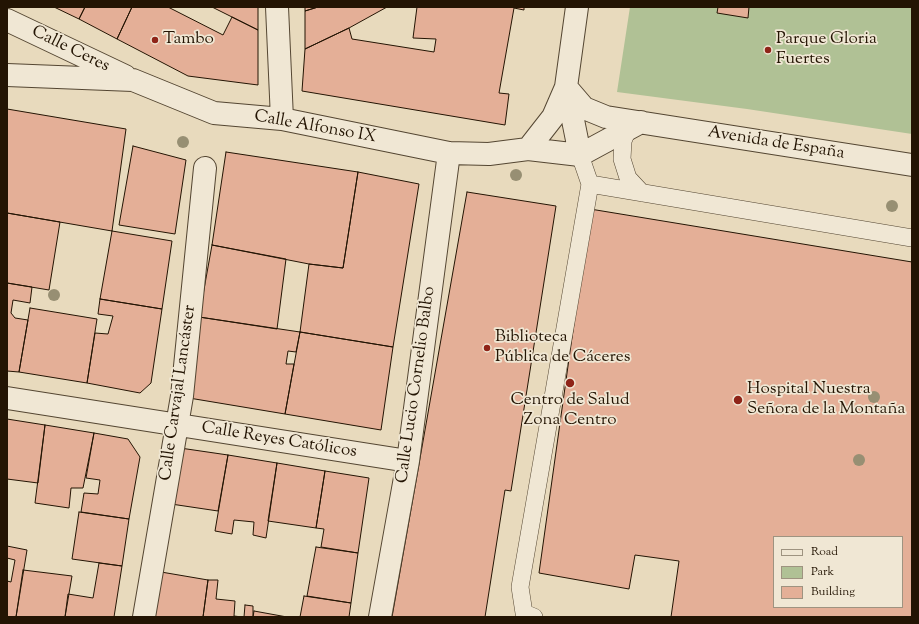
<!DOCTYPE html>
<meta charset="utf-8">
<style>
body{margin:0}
#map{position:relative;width:919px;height:624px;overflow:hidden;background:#e8dabd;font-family:"Sorts Mill Goudy",serif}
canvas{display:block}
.frame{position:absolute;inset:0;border:8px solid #231403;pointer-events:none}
.legend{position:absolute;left:773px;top:536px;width:130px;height:72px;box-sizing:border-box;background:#f0e7d4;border:1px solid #9e9380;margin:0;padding:5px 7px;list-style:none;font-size:12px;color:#231403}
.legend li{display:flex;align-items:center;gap:8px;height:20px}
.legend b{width:20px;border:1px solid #9e9380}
</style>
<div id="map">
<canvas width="919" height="624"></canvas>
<div class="frame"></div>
<ul class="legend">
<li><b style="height:5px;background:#f0e7d4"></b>Road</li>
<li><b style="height:11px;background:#b0c195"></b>Park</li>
<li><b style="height:11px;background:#e4af97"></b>Building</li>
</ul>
</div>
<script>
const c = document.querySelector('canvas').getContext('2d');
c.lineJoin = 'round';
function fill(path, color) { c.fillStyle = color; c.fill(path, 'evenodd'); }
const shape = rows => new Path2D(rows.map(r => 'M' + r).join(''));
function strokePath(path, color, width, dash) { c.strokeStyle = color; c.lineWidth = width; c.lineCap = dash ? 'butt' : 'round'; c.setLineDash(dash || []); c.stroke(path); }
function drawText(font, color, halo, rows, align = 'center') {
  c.font = font + ' "Sorts Mill Goudy",serif'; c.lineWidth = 3.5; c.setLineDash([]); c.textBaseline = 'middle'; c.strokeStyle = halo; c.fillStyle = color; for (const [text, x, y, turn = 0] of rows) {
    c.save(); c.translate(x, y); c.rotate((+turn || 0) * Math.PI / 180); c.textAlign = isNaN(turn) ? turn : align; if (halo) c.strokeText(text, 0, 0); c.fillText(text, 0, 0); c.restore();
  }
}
fill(shape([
 [630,7,912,7,912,134,747,109,617,92]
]), '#b0c195');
const building = shape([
 [54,7,85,7,79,19,54,7],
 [85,7,132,7,117,39,79,19,85,7],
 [132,7,168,7,223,35,232,17,258,30,258,85,188,76,117,39,132,7],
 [212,7,258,7,258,30,212,7],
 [305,7,318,7,305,11,305,7],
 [318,7,387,7,349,28,305,49,305,11,318,7],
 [417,7,524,7,524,10,514,8,499,93,509,94,505,125,302,91,305,49,349,28,352,39,434,52,436,39,413,38,417,7],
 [718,7,749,7,748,18,717,13,718,7],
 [7,109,126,129,112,231,7,213,7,109],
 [133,146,186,160,175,234,119,225,133,146],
 [226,152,358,172,343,268,309,264,212,245,226,152],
 [358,172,419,184,393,347,300,332,309,264,343,268,358,172],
 [467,192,556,206,511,491,505,490,485,617,392,617,467,192],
 [590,209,912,262,912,617,671,617,679,561,635,555,629,589,539,573,590,209],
 [774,537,902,537,902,607,774,607,774,537],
 [7,213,60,222,49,290,7,283,7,213],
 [112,231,172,241,162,309,100,299,112,231],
 [212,245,286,259,277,329,199,317,212,245],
 [7,283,32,287,30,303,13,300,11,313,15,318,28,320,19,372,7,371,7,283],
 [100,299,162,309,151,383,140,393,87,383,95,333,108,334,113,316,98,314,100,299],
 [30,308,97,319,87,383,19,372,30,308],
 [199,317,300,332,296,352,288,351,286,364,294,364,285,414,189,398,199,317],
 [300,332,393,347,381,430,285,414,300,332],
 [7,419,45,425,38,483,7,479,7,419],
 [45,425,94,433,83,488,71,488,69,508,35,503,45,425],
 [94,433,128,439,140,457,129,519,81,512,84,493,98,494,100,480,86,478,94,433],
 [180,448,228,455,218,511,171,504,180,448],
 [228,455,277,463,266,538,253,535,254,522,234,520,232,534,215,531,228,455],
 [277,463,325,471,316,528,268,521,277,463],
 [325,471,369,478,358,553,321,547,324,529,316,528,325,471],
 [79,512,129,519,122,566,72,559,79,512],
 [7,546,27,550,16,617,7,617,7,581,11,582,15,560,7,558,7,546],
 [316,547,358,553,351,603,307,596,316,547],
 [99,563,122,566,114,617,65,617,68,594,93,598,99,563],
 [23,570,72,576,65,617,16,617,23,570],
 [161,572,208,580,203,617,153,617,161,572],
 [208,580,218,580,216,599,235,601,234,616,242,617,203,617,208,580],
 [304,596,351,603,349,617,300,617,304,596],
 [245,605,253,606,253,617,244,617,245,605],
 [254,611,287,617,253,617,254,611]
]);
fill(building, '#e4af97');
strokePath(building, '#231403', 1);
const service = shape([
 [628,129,623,141,622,159,628,178,642,193],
 [590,184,912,238],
 [534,617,524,613,520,587,590,184,580,155]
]);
const minor = shape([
 [277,7,282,119],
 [7,20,125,76],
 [7,75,133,80,214,113,282,119,449,153,489,154,528,149,580,155],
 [566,87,584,108,606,117,912,165],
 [567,90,580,155],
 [528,149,553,117,566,87,577,7],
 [580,155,641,122],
 [7,398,408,461],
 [144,617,182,396,205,168],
 [380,617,408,461,449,153]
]);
strokePath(service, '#544632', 18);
strokePath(minor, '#544632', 24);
strokePath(service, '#f0e7d4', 17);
strokePath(minor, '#f0e7d4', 22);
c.fillStyle = '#978f73';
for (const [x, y] of [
 [183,142],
 [516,175],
 [892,206],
 [54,295],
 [874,397],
 [859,460]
]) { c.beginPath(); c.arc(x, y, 6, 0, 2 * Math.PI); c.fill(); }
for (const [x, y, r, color] of [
 [155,40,4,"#8f2418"],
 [768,50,4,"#8f2418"],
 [487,348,4,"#8f2418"],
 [570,383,5,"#8f2418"],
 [738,400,5,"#8f2418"]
]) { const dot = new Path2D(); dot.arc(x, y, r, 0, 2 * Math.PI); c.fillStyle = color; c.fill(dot); strokePath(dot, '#f0e7d4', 1.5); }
drawText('17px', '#231403', '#f0e7d4', [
 ["Tambo",163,40],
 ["Parque Gloria",776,40],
 ["Fuertes",776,60],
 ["Biblioteca",495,338],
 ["Pública de Cáceres",495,358],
 ["Hospital Nuestra",747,390],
 ["Señora de la Montaña",747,410],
 ["Centro de Salud",570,401,"center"],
 ["Zona Centro",570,421,"center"]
], 'left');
drawText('17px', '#231403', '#f0e7d4', [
 ["Calle Ceres",70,50,26],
 ["Calle Alfonso IX",315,128,10],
 ["Avenida de España",776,144,9],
 ["Calle Lucio Cornelio Balbo",417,385,-82],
 ["Calle Carvajal Lancáster",179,393,-82],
 ["Calle Reyes Católicos",279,441,9]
]);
</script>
